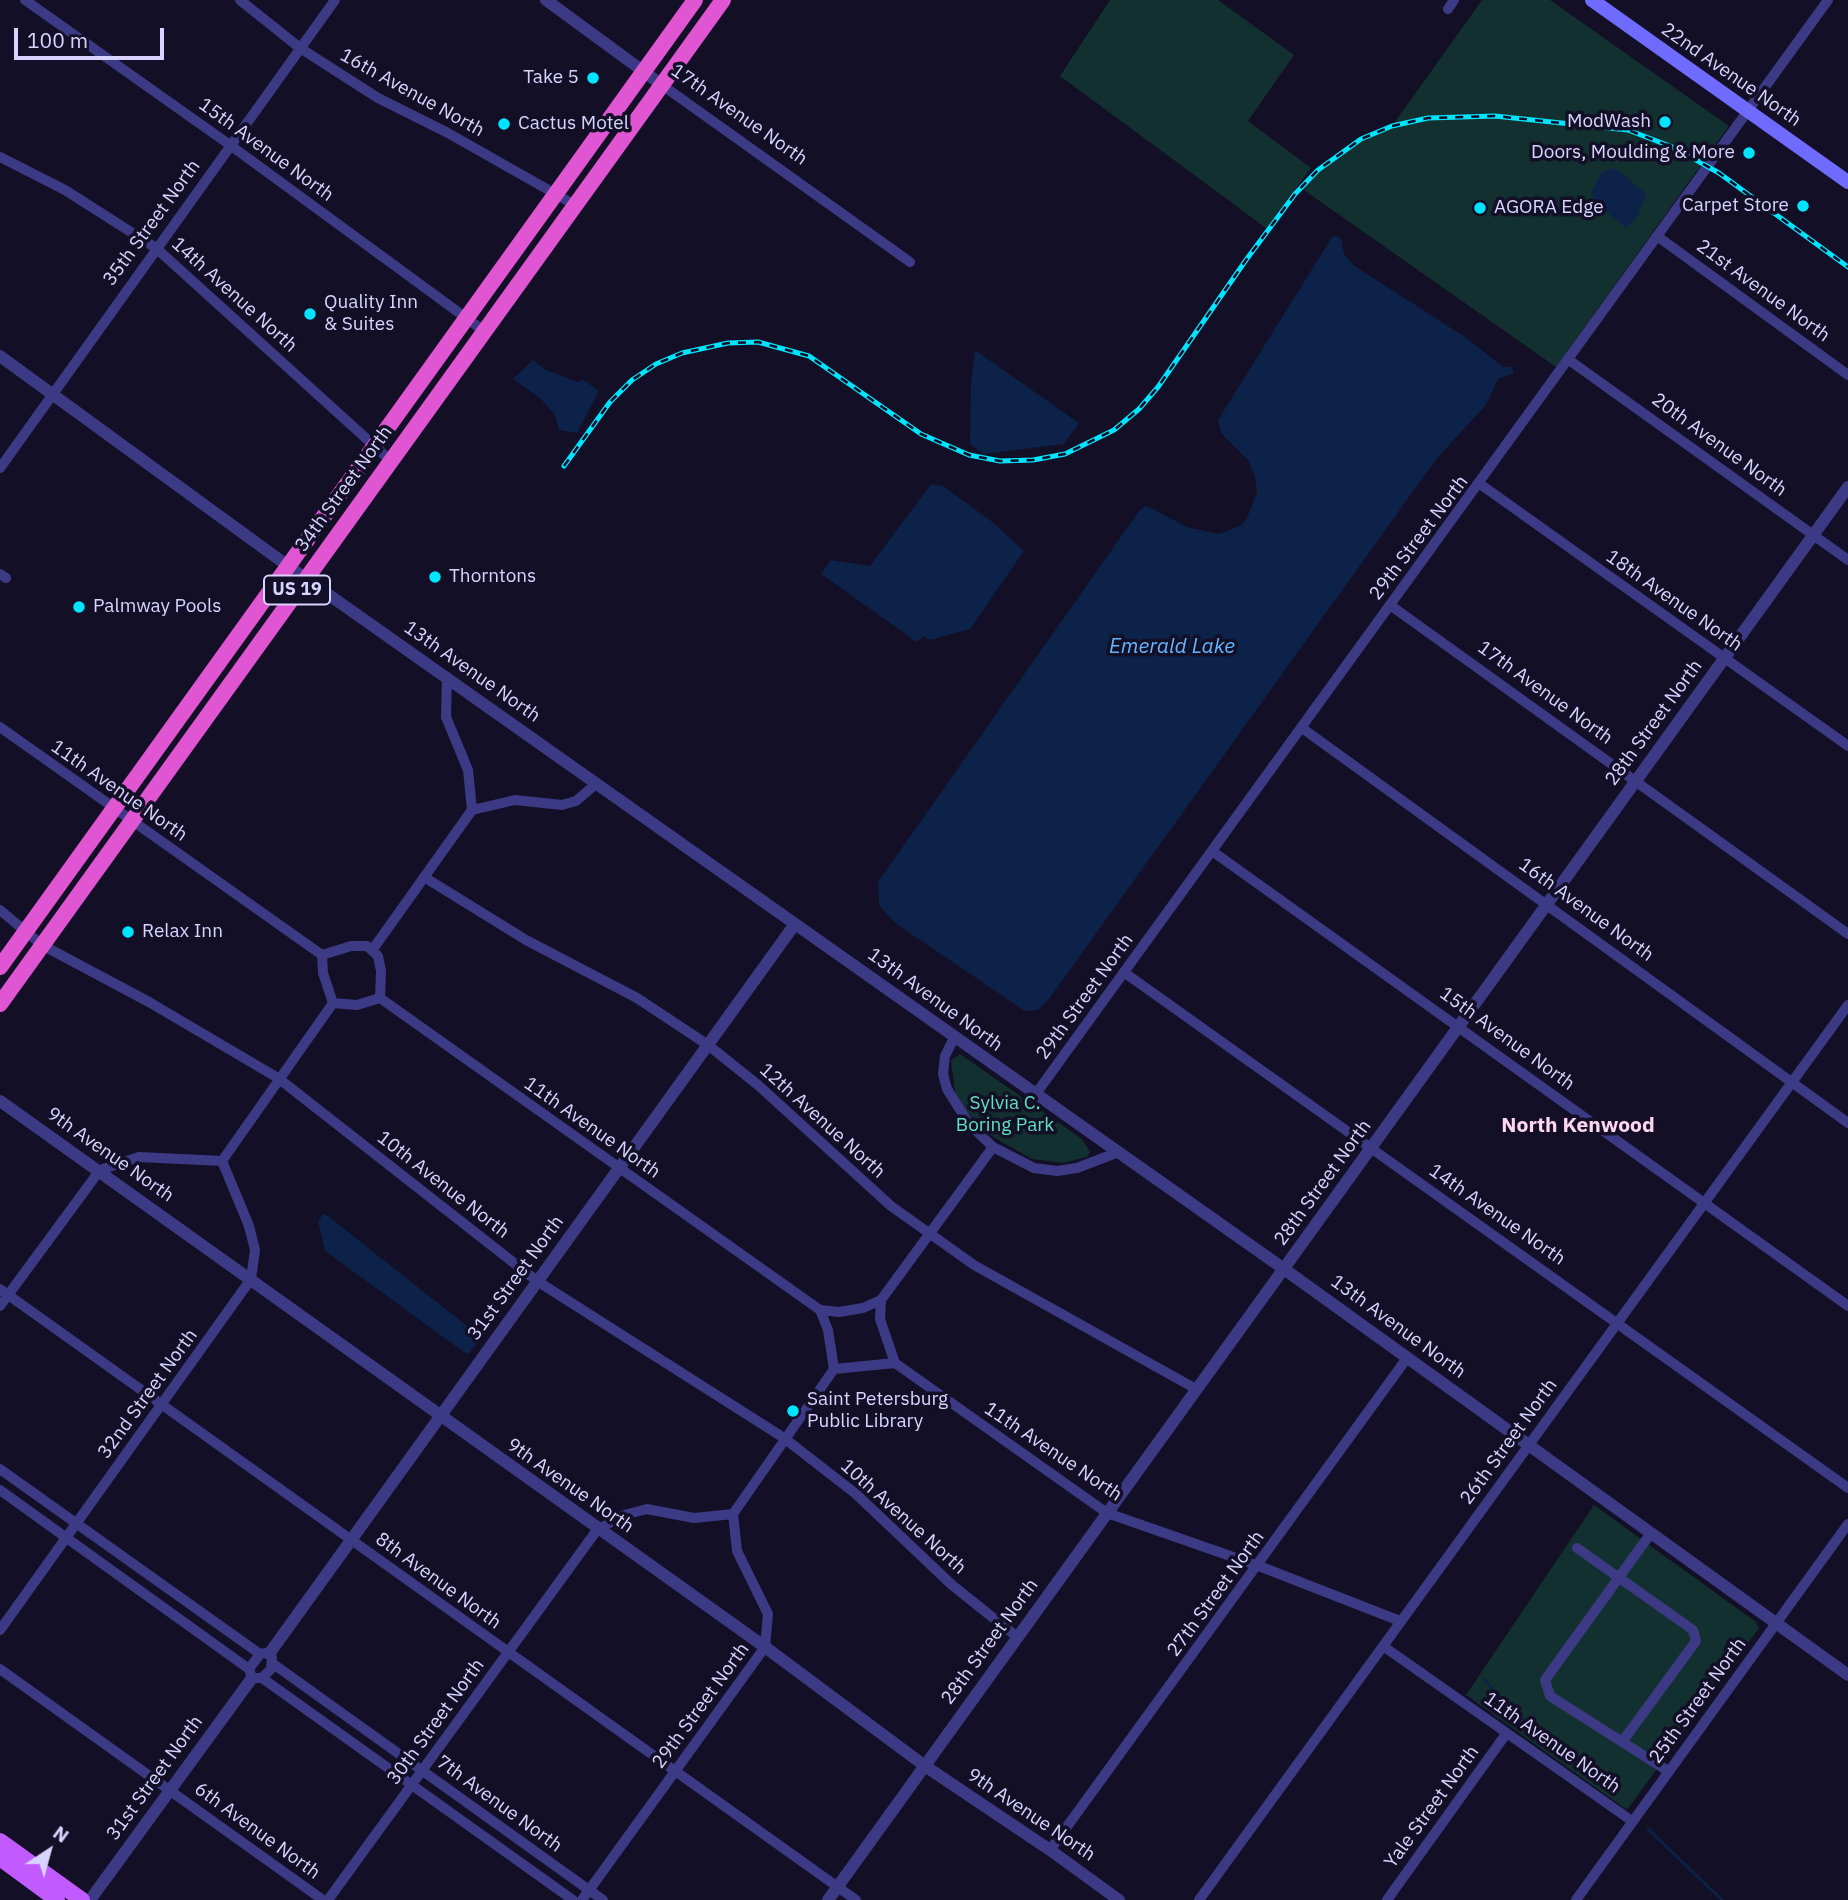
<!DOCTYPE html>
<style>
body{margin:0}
#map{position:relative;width:1848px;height:1900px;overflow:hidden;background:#130f26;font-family:"IBM Plex Sans",sans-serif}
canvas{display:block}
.north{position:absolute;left:14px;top:1816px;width:70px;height:70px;-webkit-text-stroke:5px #130f26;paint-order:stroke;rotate:36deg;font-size:19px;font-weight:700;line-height:28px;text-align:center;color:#d9d4ff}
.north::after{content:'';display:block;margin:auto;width:24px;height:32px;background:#d9d4ff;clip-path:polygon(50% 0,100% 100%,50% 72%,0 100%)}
.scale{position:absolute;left:14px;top:28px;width:150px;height:32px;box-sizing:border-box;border:4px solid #d9d4ff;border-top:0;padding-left:9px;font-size:21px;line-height:24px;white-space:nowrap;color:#d9d4ff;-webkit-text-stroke:5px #130f26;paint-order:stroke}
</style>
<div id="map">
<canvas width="1848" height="1900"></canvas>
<div class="north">N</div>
<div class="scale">100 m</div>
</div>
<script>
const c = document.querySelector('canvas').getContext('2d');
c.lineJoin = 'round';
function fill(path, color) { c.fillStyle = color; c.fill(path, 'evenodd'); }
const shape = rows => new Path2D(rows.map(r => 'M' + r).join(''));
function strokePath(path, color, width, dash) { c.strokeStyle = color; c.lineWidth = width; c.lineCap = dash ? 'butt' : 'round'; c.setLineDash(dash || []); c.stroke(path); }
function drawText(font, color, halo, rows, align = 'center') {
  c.font = font + ' "IBM Plex Sans",sans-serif'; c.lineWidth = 7; c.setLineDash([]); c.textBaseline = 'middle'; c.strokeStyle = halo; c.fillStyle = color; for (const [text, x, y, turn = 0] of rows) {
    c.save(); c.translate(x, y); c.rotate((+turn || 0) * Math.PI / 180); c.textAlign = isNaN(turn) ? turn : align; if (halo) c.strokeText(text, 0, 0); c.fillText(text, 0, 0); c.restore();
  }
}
fill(shape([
 [1110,0,1218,0,1294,55,1248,121,1311,168,1266,228,1060,76],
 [1482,0,1550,0,1729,126,1556,367,1301,188,1339,154,1392,126],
 [960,1054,1082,1139,1090,1152,1087,1157,1063,1163,1032,1159,988,1134,967,1112,955,1092,951,1060],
 [1594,1505,1756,1622,1759,1628,1627,1810,1466,1695]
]), '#12302f');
fill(shape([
 [1615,168,1646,194,1638,216,1626,228,1596,203,1591,192,1602,172],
 [1337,236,1341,239,1344,254,1353,265,1465,337,1503,367,1512,367,1514,373,1498,379,1486,405,1437,458,1049,999,1038,1010,1025,1011,895,923,879,905,878,882,1139,511,1146,506,1151,508,1187,527,1219,534,1240,526,1246,520,1257,493,1255,476,1248,460,1221,433,1218,420,1332,237],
 [975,350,1079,423,1064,444,984,454,970,444,971,382],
 [533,360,544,369,577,382,584,380,599,391,577,433,559,430,555,415,540,398,513,379],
 [931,484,943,486,991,521,1024,551,970,629,930,640,924,636,917,642,821,574,831,560,870,566],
 [324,1213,481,1337,468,1355,325,1251,318,1221]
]), '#0c2248');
strokePath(shape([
 [1484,1679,1506,1705,1577,1764],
 [1648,1829,1722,1900]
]), '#0c2248', 2.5);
strokePath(shape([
 [25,0,230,145,484,331],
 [240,0,300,48,378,98,448,133,575,205],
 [1448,9,1454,0],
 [662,85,910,262],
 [0,157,65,190,156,248,391,461],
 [1657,236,1848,375],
 [1569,360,1848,560],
 [0,468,335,0],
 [1480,484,1848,746],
 [0,574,6,578],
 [1390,605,1848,934],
 [0,727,322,955],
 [1302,728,1848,1123],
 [472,810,515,800,562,805,576,801,597,783],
 [1212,851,1848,1306],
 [424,877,526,940,637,998,708,1045,758,1085,891,1206,974,1265,1196,1389],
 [0,910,42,945,149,1002,278,1078,537,1281,784,1438,856,1494,952,1585,1016,1636],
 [373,949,472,810,468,770,446,717,447,677],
 [1125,973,1848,1488],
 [380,998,820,1310,839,1312,863,1308,881,1300,993,1147],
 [333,1003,323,973,322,955,351,946,367,946,378,956,381,971,380,998],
 [333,1003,357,1005,380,998],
 [954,1038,945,1056,943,1074,947,1089,969,1124,993,1147,1034,1168,1057,1171,1077,1168,1116,1153],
 [1035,1095,1828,0],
 [222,1161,333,1003],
 [0,1289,856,1900],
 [881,1300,880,1319,895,1363],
 [0,1306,100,1170,139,1157,222,1161,249,1226,255,1250,251,1279,0,1630],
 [895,1363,1107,1513,1259,1566,1400,1621],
 [834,1369,895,1363],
 [0,1469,260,1654],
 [0,1490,249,1669],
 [733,1514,834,1369,828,1330,820,1310],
 [1651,1533,1545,1680,1550,1696,1668,1771],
 [1577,1548,1693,1630,1696,1641,1622,1742],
 [1383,1646,1632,1821],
 [260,1654,266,1653,272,1657,271,1669,262,1678,252,1678,249,1669,260,1654],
 [272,1663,603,1900],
 [0,1669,323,1900],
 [262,1678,573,1900],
 [1050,1850,1407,1358],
 [328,1900,597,1530,624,1515,647,1509,694,1518,733,1514,737,1551,768,1614,765,1647,582,1900],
 [1199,1900,1848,1005],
 [1387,1900,1506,1734],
 [1576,1900,1848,1524]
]), '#3d3a85', 10);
strokePath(shape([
 [546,0,662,85],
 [0,356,288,566,1284,1269,1848,1675],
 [0,1101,765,1647,925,1766,1050,1850,1119,1900],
 [269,1654,795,924],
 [90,1900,252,1678],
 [828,1900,1848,487]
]), '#3d3a85', 12);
strokePath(shape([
 [1592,0,1848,182]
]), '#6f6bff', 14);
strokePath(shape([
 [0,1841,82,1900],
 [0,1858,57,1900]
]), '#c25bff', 16);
strokePath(shape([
 [0,967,695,0],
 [0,1004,723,0]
]), '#e055d1', 16);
const rail = shape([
 [564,466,610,402,632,380,656,364,682,353,728,343,758,342,809,356,921,434,969,455,1000,461,1033,460,1065,454,1114,430,1139,409,1158,387,1246,260,1295,194,1318,170,1361,139,1392,126,1428,118,1495,116,1628,130,1675,148,1719,173,1848,267]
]);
strokePath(rail, '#00e5ff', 5);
strokePath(rail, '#130f26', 2.5, [8]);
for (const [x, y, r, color] of [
 [593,78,7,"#00e5ff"],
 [1665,122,7,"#00e5ff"],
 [504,124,7,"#00e5ff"],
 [1749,153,7,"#00e5ff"],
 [1803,206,7,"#00e5ff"],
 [1480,208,7,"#00e5ff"],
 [310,314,7,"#00e5ff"],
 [435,577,7,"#00e5ff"],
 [79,607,7,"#00e5ff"],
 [128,932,7,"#00e5ff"],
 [793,1411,7,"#00e5ff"]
]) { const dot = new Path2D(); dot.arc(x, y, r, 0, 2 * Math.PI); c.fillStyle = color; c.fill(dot); strokePath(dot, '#130f26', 2.5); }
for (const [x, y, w] of [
 [297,590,66]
]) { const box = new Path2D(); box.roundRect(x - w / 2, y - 14.5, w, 29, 5); c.fillStyle = '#130f26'; c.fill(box); strokePath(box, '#d9d4ff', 2); }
drawText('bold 18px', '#d9d4ff', null, [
 ["US 19",297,590]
]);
drawText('19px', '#d9d4ff', '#130f26', [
 ["22nd Avenue North",1731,75,35],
 ["16th Avenue North",412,93,29],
 ["17th Avenue North",739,115,35],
 ["15th Avenue North",266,150,36],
 ["35th Street North",152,223,-54],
 ["21st Avenue North",1763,291,36],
 ["14th Avenue North",234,295,42],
 ["20th Avenue North",1719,445,36],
 ["34th Street North",344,489,-54],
 ["29th Street North",1419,538,-53],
 ["18th Avenue North",1674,601,35],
 ["13th Avenue North",472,672,35],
 ["17th Avenue North",1545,693,36],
 ["28th Street North",1654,723,-54],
 ["11th Avenue North",119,791,35],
 ["16th Avenue North",1586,910,36],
 ["29th Street North",1085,997,-54],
 ["13th Avenue North",935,1000,36],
 ["15th Avenue North",1507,1039,36],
 ["12th Avenue North",822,1121,42],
 ["11th Avenue North",592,1128,35],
 ["9th Avenue North",110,1155,35],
 ["28th Street North",1323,1183,-54],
 ["10th Avenue North",443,1185,38],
 ["14th Avenue North",1497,1215,35],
 ["31st Street North",516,1278,-54],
 ["13th Avenue North",1398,1327,36],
 ["32nd Street North",148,1394,-54],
 ["26th Street North",1509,1442,-54],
 ["11th Avenue North",1053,1452,34],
 ["9th Avenue North",570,1486,35],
 ["10th Avenue North",903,1517,42],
 ["8th Avenue North",438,1581,36],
 ["27th Street North",1216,1594,-54],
 ["28th Street North",990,1642,-54],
 ["25th Street North",1698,1701,-54],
 ["29th Street North",701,1706,-54],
 ["30th Street North",436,1722,-54],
 ["11th Avenue North",1552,1743,35],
 ["31st Street North",155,1778,-54],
 ["7th Avenue North",499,1804,36],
 ["Yale Street North",1432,1807,-54],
 ["9th Avenue North",1031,1815,34],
 ["6th Avenue North",257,1831,36]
]);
drawText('19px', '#d9d4ff', '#130f26', [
 ["Take 5",579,78,"right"],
 ["ModWash",1651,122,"right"],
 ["Cactus Motel",518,124],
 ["Doors, Moulding & More",1735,153,"right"],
 ["Carpet Store",1789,206,"right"],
 ["AGORA Edge",1494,208],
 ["Quality Inn",324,303],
 ["& Suites",324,325],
 ["Thorntons",449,577],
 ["Palmway Pools",93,607],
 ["Relax Inn",142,932],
 ["Saint Petersburg",807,1400],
 ["Public Library",807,1422]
], 'left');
drawText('19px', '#5fe0c0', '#130f26', [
 ["Sylvia C.",1005,1104],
 ["Boring Park",1005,1126]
]);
drawText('italic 21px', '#62b6ff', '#130f26', [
 ["Emerald Lake",1172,647]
]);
drawText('bold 21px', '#ffd6f0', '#130f26', [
 ["North Kenwood",1578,1126]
]);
</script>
